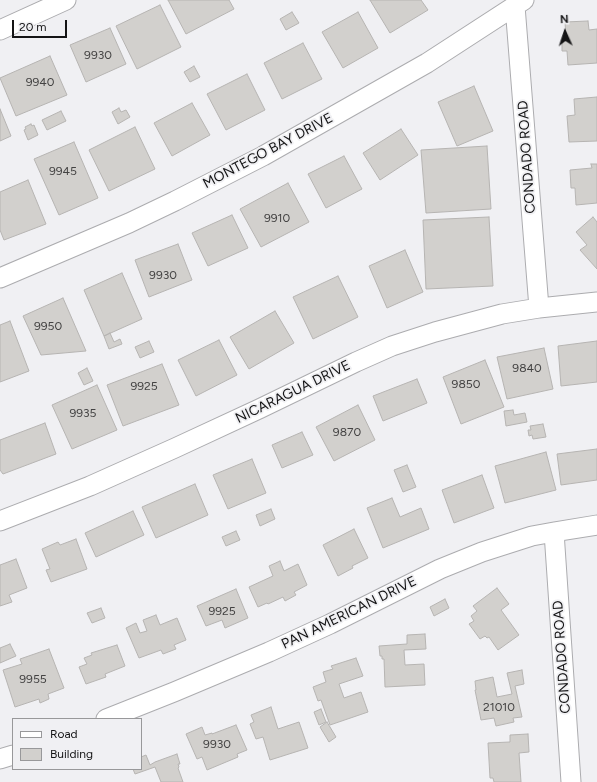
<!DOCTYPE html>
<style>
body{margin:0}
#map{position:relative;width:597px;height:782px;overflow:hidden;background:#f0f0f3;font-family:Figtree,sans-serif}
canvas{display:block}
.legend{position:absolute;left:12px;top:718px;width:130px;height:52px;box-sizing:border-box;background:#f0f0f3;border:1px solid #98989a;margin:0;padding:5px 7px;list-style:none;font-size:12px;color:#141415}
.legend li{display:flex;align-items:center;gap:8px;height:20px}
.legend b{width:20px;border:1px solid #98989a}
.north{position:absolute;left:545px;top:12px;width:40px;height:40px;-webkit-text-stroke:3px #f0f0f3;paint-order:stroke;rotate:357deg;font-size:11px;font-weight:700;line-height:16px;text-align:center;color:#141415}
.north::after{content:'';display:block;margin:auto;width:14px;height:18px;background:#141415;clip-path:polygon(50% 0,100% 100%,50% 72%,0 100%)}
.scale{position:absolute;left:12px;top:20px;width:55px;height:18px;box-sizing:border-box;border:2px solid #141415;border-top:0;padding-left:5px;font-size:12px;line-height:14px;white-space:nowrap;color:#141415;-webkit-text-stroke:3px #f0f0f3;paint-order:stroke}
</style>
<div id="map">
<canvas width="597" height="782"></canvas>
<ul class="legend">
<li><b style="height:5px;background:#fff"></b>Road</li>
<li><b style="height:11px;background:#d2d0cd"></b>Building</li>
</ul>
<div class="north">N</div>
<div class="scale">20 m</div>
</div>
<script>
const c = document.querySelector('canvas').getContext('2d');
c.lineJoin = 'round';
function fill(path, color) { c.fillStyle = color; c.fill(path, 'evenodd'); }
const shape = rows => new Path2D(rows.map(r => 'M' + r).join(''));
function strokePath(path, color, width, dash) { c.strokeStyle = color; c.lineWidth = width; c.lineCap = dash ? 'butt' : 'round'; c.setLineDash(dash || []); c.stroke(path); }
function drawText(font, color, halo, rows, align = 'center') {
  c.font = font + ' Figtree,sans-serif'; c.lineWidth = 3.5; c.setLineDash([]); c.textBaseline = 'middle'; c.strokeStyle = halo; c.fillStyle = color; for (const [text, x, y, turn = 0] of rows) {
    c.save(); c.translate(x, y); c.rotate((+turn || 0) * Math.PI / 180); c.textAlign = isNaN(turn) ? turn : align; if (halo) c.strokeText(text, 0, 0); c.fillText(text, 0, 0); c.restore();
  }
}
const building = shape([
 [168,0,229,0,234,9,186,34,168,0],
 [370,0,421,0,428,10,390,33,370,0],
 [160,5,181,47,137,69,116,26,160,5],
 [292,12,299,23,286,30,280,19,292,12],
 [358,12,378,48,343,68,322,32,358,12],
 [588,21,589,30,597,29,597,63,568,65,567,51,562,51,562,39,566,38,565,22,588,21],
 [110,28,126,64,86,82,70,45,110,28],
 [303,43,322,79,282,99,264,63,303,43],
 [50,56,67,95,16,116,0,78,50,56],
 [194,66,200,77,190,82,184,72,194,66],
 [247,74,265,110,226,130,207,94,247,74],
 [474,86,493,131,457,146,438,102,474,86],
 [597,97,597,141,569,142,567,116,575,115,574,99,597,97],
 [192,103,210,135,172,156,154,123,192,103],
 [119,108,121,112,126,110,130,117,118,124,112,112,119,108],
 [0,109,11,136,0,141,0,109],
 [61,111,66,121,47,130,42,120,61,111],
 [31,124,32,126,34,125,38,135,28,140,24,130,26,129,25,127,31,124],
 [135,127,155,169,109,191,89,150,135,127],
 [401,129,418,155,380,180,363,153,401,129],
 [74,142,98,198,59,215,34,159,74,142],
 [487,146,491,209,426,213,421,150,487,146],
 [344,156,362,189,326,208,308,174,344,156],
 [591,164,597,164,597,203,576,205,575,188,571,188,570,170,592,168,591,164],
 [28,180,46,224,4,240,0,230,0,192,28,180],
 [288,183,309,222,261,247,240,209,288,183],
 [232,215,248,248,208,266,192,233,232,215],
 [489,217,493,286,426,289,423,220,489,217],
 [593,217,597,222,597,269,580,250,587,245,576,232,593,217],
 [178,244,192,280,149,297,135,260,178,244],
 [405,250,423,292,387,308,369,266,405,250],
 [122,273,142,319,104,336,84,290,122,273],
 [338,276,358,317,313,339,293,297,338,276],
 [63,298,86,351,41,355,23,316,63,298],
 [275,311,294,343,249,369,230,337,275,311],
 [10,321,29,371,0,382,0,325,10,321],
 [110,333,114,342,120,339,122,344,109,349,104,336,110,333],
 [219,340,237,375,196,396,178,360,219,340],
 [149,341,154,352,140,358,135,347,149,341],
 [597,341,597,382,561,386,558,346,597,341],
 [544,348,553,389,507,399,497,357,544,348],
 [485,360,504,407,461,424,443,377,485,360],
 [162,364,179,405,123,426,107,385,162,364],
 [87,368,93,381,84,385,78,373,87,368],
 [417,379,427,403,383,421,373,396,417,379],
 [97,385,117,430,72,449,52,405,97,385],
 [358,405,375,440,334,461,316,427,358,405],
 [513,410,514,415,525,413,527,422,506,426,504,411,513,410],
 [45,423,56,454,3,474,0,470,0,440,45,423],
 [543,424,546,437,533,439,532,435,529,436,528,430,531,430,530,426,543,424],
 [302,432,313,455,282,468,272,445,302,432],
 [597,449,597,480,561,485,557,454,597,449],
 [546,452,556,490,505,503,495,466,546,452],
 [252,459,266,493,228,509,213,475,252,459],
 [407,465,416,487,403,492,394,470,407,465],
 [482,475,494,508,454,523,442,490,482,475],
 [195,484,208,515,156,538,142,507,195,484],
 [392,498,400,517,421,508,429,529,383,548,367,508,392,498],
 [271,509,275,519,260,526,256,515,271,509],
 [133,511,144,535,96,557,85,533,133,511],
 [354,529,368,558,352,566,353,568,338,576,323,545,354,529],
 [236,531,240,540,226,546,222,537,236,531],
 [76,539,87,569,51,582,46,570,50,569,42,549,58,542,60,545,76,539],
 [16,559,27,588,9,595,12,602,0,606,0,565,16,559],
 [280,561,284,571,298,564,307,585,294,592,296,595,285,601,283,597,268,604,267,603,258,607,249,587,273,576,269,566,280,561],
 [497,588,509,604,501,610,519,635,498,650,489,637,487,638,485,636,480,639,469,624,474,621,471,616,477,611,473,606,497,588],
 [236,589,248,618,225,628,222,620,206,626,197,606,236,589],
 [445,599,449,608,434,616,430,607,445,599],
 [101,608,105,618,92,623,87,613,101,608],
 [156,615,160,625,177,618,186,640,174,645,176,649,163,654,161,650,139,658,126,628,136,623,140,633,147,631,143,620,156,615],
 [425,634,426,649,404,650,405,665,424,664,425,685,385,687,384,659,382,659,382,656,380,656,379,646,407,644,407,635,425,634],
 [10,644,16,656,0,663,0,648,10,644],
 [117,645,125,666,105,674,106,677,86,684,79,667,87,664,84,658,92,655,91,653,117,645],
 [49,649,64,688,48,694,49,699,40,703,39,699,15,707,3,670,22,664,20,659,49,649],
 [356,658,363,676,339,684,344,698,361,692,368,712,330,725,321,700,318,701,313,687,326,682,323,672,333,669,331,666,356,658],
 [522,670,524,684,515,686,522,717,513,718,514,722,496,726,494,718,481,720,475,690,476,690,475,681,493,677,497,697,512,694,507,673,522,670],
 [271,707,278,729,299,722,308,748,270,760,263,737,256,739,250,724,254,722,251,715,271,707],
 [321,709,326,722,319,725,314,712,321,709],
 [327,722,336,737,329,742,320,727,327,722],
 [236,725,247,750,237,754,238,757,207,770,202,757,197,759,186,734,202,727,205,735,212,733,212,734,236,725],
 [528,734,529,752,519,753,521,782,494,782,493,778,490,778,488,743,510,742,510,735,528,734],
 [177,754,180,764,178,764,179,767,178,768,183,782,161,782,155,767,135,774,133,769,141,769,141,757,146,755,150,765,155,762,177,754]
]);
fill(building, '#d2d0cd');
strokePath(building, '#b6b4b2', 1);
const street = shape([
 [515,6,539,308],
 [0,30,66,0],
 [0,278,129,223,175,201,263,156,427,63,524,0],
 [0,521,90,486,175,448,259,409,356,362,392,346,435,332,502,314,539,308,597,302],
 [554,532,571,782],
 [106,719,174,692,269,652,330,624,440,569,482,552,532,536,554,532,597,525],
 [0,759,13,755]
]);
strokePath(street, '#acacaf', 21);
strokePath(street, '#fff', 19);
drawText('12px', '#444343', null, [
 ["9930",98,55],
 ["9940",40,82],
 ["9945",63,171],
 ["9910",277,218],
 ["9930",163,275],
 ["9950",48,326],
 ["9840",527,368],
 ["9850",466,384],
 ["9925",144,386],
 ["9935",83,413],
 ["9870",347,432],
 ["9925",222,611],
 ["9955",33,679],
 ["21010",499,707],
 ["9930",217,744]
]);
drawText('14px', '#141415', '#f0f0f3', [
 ["MONTEGO BAY DRIVE",268,151,-28],
 ["CONDADO ROAD",527,157,-94],
 ["NICARAGUA DRIVE",293,392,-26],
 ["PAN AMERICAN DRIVE",349,613,-26],
 ["CONDADO ROAD",562,657,-94]
]);
</script>
